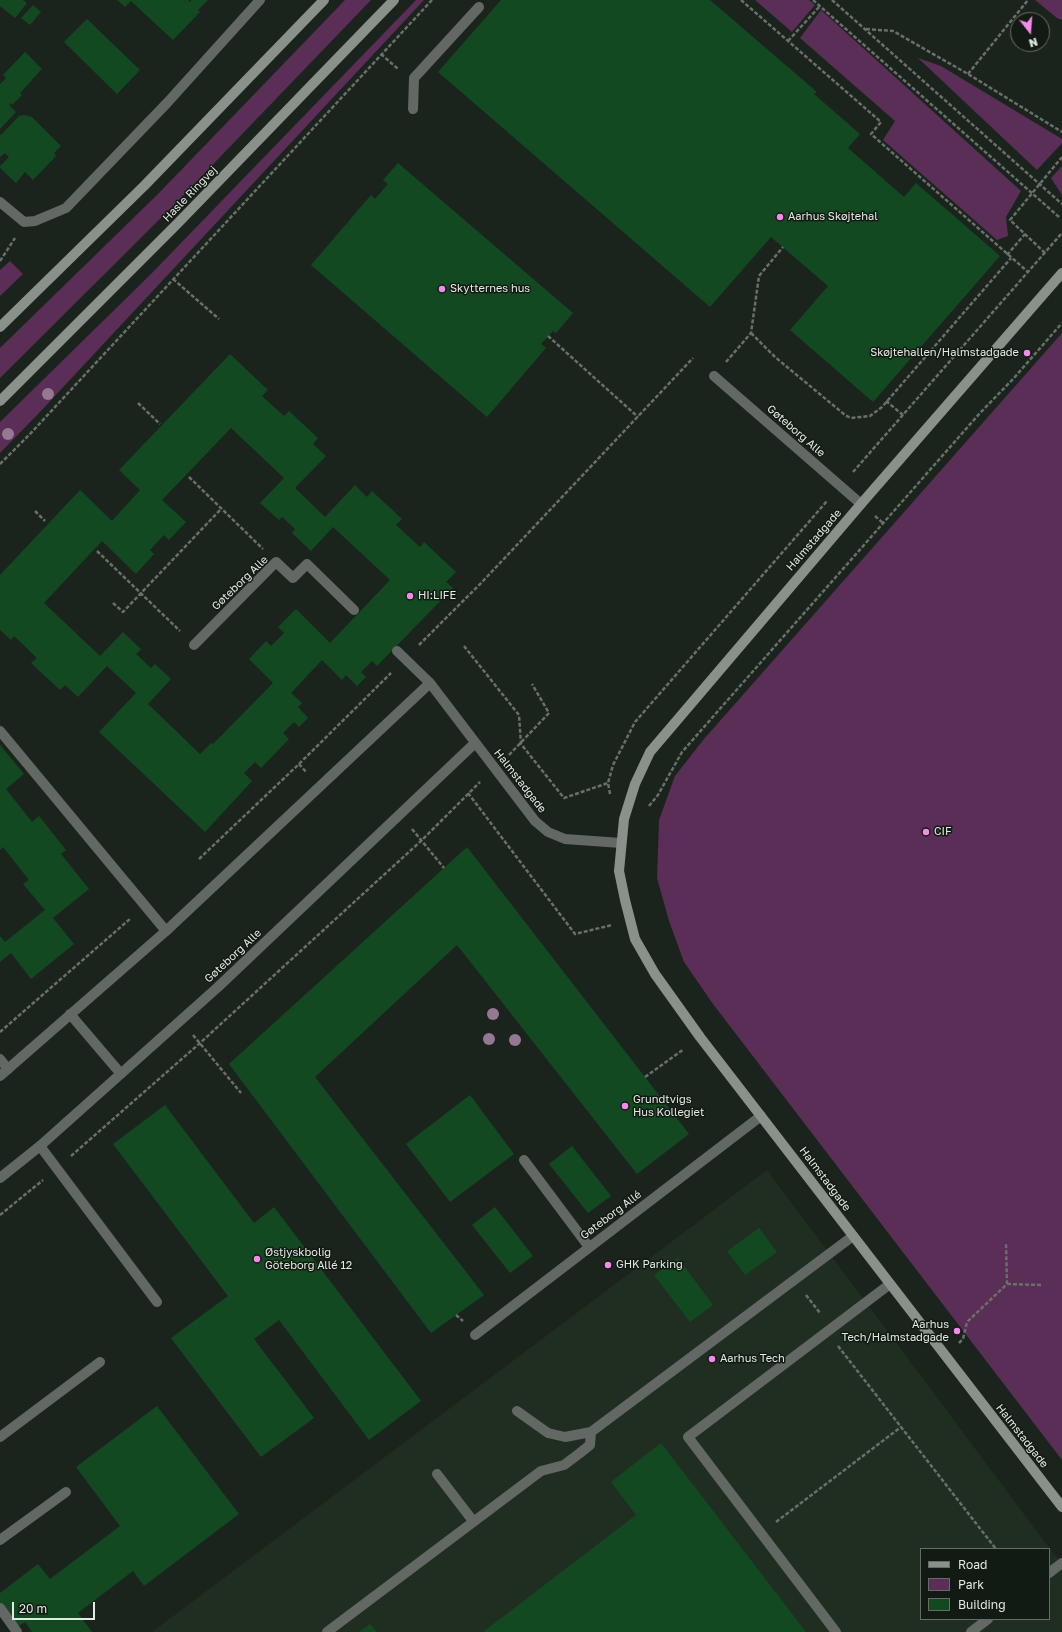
<!DOCTYPE html>
<meta charset="utf-8">
<style>
body{margin:0}
#map{position:relative;width:1062px;height:1632px;overflow:hidden;background:#1b241c;font-family:"Golos Text",sans-serif}
canvas{display:block}
.legend{position:absolute;left:920px;top:1548px;width:130px;height:72px;box-sizing:border-box;background:#121b13;border:1px solid #666d66;margin:0;padding:5px 7px;list-style:none;font-size:12px;color:#e3e9e3}
.legend li{display:flex;align-items:center;gap:8px;height:20px}
.legend b{width:20px;border:1px solid #666d66}
.north{position:absolute;left:1010px;top:12px;width:40px;height:40px;box-sizing:border-box;background:#121b13;border:1px solid #666d66;border-radius:50%;rotate:163deg;font-size:11px;font-weight:700;line-height:16px;text-align:center;color:#e3e9e3}
.north::after{content:'';display:block;margin:auto;width:14px;height:18px;background:#f788ec;clip-path:polygon(50% 0,100% 100%,50% 72%,0 100%)}
.scale{position:absolute;left:12px;top:1602px;width:83px;height:18px;box-sizing:border-box;border:2px solid #e3e9e3;border-top:0;padding-left:5px;font-size:12px;line-height:14px;white-space:nowrap;color:#e3e9e3;-webkit-text-stroke:3px #121b13;paint-order:stroke}
</style>
<div id="map">
<canvas width="1062" height="1632"></canvas>
<ul class="legend">
<li><b style="height:5px;background:#89918a"></b>Road</li>
<li><b style="height:11px;background:#5a2e56"></b>Park</li>
<li><b style="height:11px;background:#134921"></b>Building</li>
</ul>
<div class="north">N</div>
<div class="scale">20 m</div>
</div>
<script>
const c = document.querySelector('canvas').getContext('2d');
c.lineJoin = 'round';
function fill(path, color) { c.fillStyle = color; c.fill(path, 'evenodd'); }
const shape = rows => new Path2D(rows.map(r => 'M' + r).join(''));
function strokePath(path, color, width, dash) { c.strokeStyle = color; c.lineWidth = width; c.lineCap = dash ? 'butt' : 'round'; c.setLineDash(dash || []); c.stroke(path); }
function drawText(font, color, halo, rows, align = 'center') {
  c.font = font + ' "Golos Text",sans-serif'; c.lineWidth = 3; c.setLineDash([]); c.textBaseline = 'middle'; c.strokeStyle = halo; c.fillStyle = color; for (const [text, x, y, turn = 0] of rows) {
    c.save(); c.translate(x, y); c.rotate((+turn || 0) * Math.PI / 180); c.textAlign = isNaN(turn) ? turn : align; if (halo) c.strokeText(text, 0, 0); c.fillText(text, 0, 0); c.restore();
  }
}
fill(shape([
 [767,1170,1062,1565,1062,1632,152,1632],
 [921,1549,1049,1549,1049,1619,921,1619]
]), '#1f2e21');
fill(shape([
 [345,0,371,0,173,206,0,378,0,348,159,193],
 [416,0,424,0,40,412,0,453,0,422,152,273],
 [755,0,809,0,815,5,792,32],
 [1035,0,1062,0,1062,20,1057,18],
 [821,10,1021,191,1006,217,1008,236,997,240,883,140,895,121,800,38],
 [918,58,941,66,1062,139,1062,143,1037,170],
 [1062,166,1062,195,1051,178],
 [10,261,23,274,0,296,0,270],
 [1062,333,1062,1460,713,1004,684,962,669,921,657,878,659,820,675,776,704,739]
]), '#5a2e56');
fill(shape([
 [0,0,23,0,27,3,15,18,0,6],
 [117,0,188,0,190,2,191,0,208,0,198,10,200,12,173,40,131,1,125,7],
 [501,0,710,0,817,92,814,94,860,134,848,148,904,197,916,183,1000,256,873,402,790,330,828,286,771,237,710,307,438,72],
 [33,5,41,12,30,25,21,18],
 [87,19,140,70,117,94,64,42],
 [25,52,42,69,20,93,22,95,12,105,11,103,9,105,16,112,0,129,0,84,6,78,3,75],
 [25,115,32,117,61,146,54,153,56,156,33,180,25,172,16,183,0,168,0,166,9,157,5,153,0,157,0,134,1,135,19,116],
 [398,163,573,313,556,333,553,331,541,344,546,348,487,417,311,265,371,195,375,199,388,184,383,180],
 [230,354,268,390,262,396,284,416,289,411,318,438,313,444,326,456,295,488,325,517,355,485,367,497,372,491,402,519,396,525,420,547,424,542,456,572,446,582,453,588,377,666,372,661,361,672,366,677,357,686,346,675,342,680,322,660,291,693,302,703,298,707,308,718,299,727,294,722,283,733,289,739,261,768,255,762,244,773,252,781,205,832,99,732,136,693,107,666,78,697,65,685,60,690,31,663,37,658,14,636,11,640,0,630,0,575,80,490,112,521,140,490,119,470],
 [231,428,284,478,260,503,279,520,282,517,295,529,292,533,311,551,333,527,390,580,330,643,296,609,278,627,284,633,271,646,266,641,249,659,273,683,213,744,211,743,200,754,148,704,171,679,155,664,151,668,136,654,141,649,123,632,100,656,44,603,102,541,136,574,154,554,150,550,164,535,169,540,186,522,162,500],
 [0,745,24,774,6,789,32,822,39,816,66,850,61,854,89,889,53,918,74,944,31,979,11,953,0,962,0,936,5,942,45,910,23,884,29,880,3,847,0,850],
 [467,847,689,1134,637,1174,457,945,315,1077,484,1295,431,1333,229,1064],
 [470,1095,514,1154,450,1202,406,1144],
 [165,1105,254,1223,274,1207,421,1401,369,1440,279,1320,254,1339,314,1418,261,1457,171,1338,228,1296,113,1144],
 [572,1146,611,1196,588,1213,549,1164],
 [495,1207,533,1256,510,1273,472,1225],
 [759,1228,777,1252,745,1275,727,1251],
 [678,1258,713,1305,690,1322,654,1275],
 [157,1406,239,1514,144,1586,133,1571,78,1613,92,1632,32,1632,25,1622,17,1627,0,1605,0,1593,38,1564,50,1579,120,1526,76,1467],
 [661,1443,806,1632,483,1632,636,1515,611,1482],
 [370,1624,377,1632,359,1632]
]), '#134921');
strokePath(shape([
 [741,0,881,122,871,134,1028,272],
 [813,0,1059,217],
 [832,0,1062,204],
 [866,29,893,31,968,74,1062,132],
 [788,41,820,6],
 [381,54,398,69],
 [968,74,1028,0],
 [1045,253,1010,220,1062,157],
 [1007,255,1025,234],
 [0,261,15,238],
 [173,279,219,319],
 [751,333,775,357,845,415,851,418,870,416,882,407,1011,258],
 [548,336,638,417],
 [726,362,751,333,759,276,783,247],
 [886,401,903,415],
 [138,403,160,424],
 [0,464,30,434,432,0],
 [853,472,1062,233],
 [189,477,263,549],
 [35,511,45,521],
 [875,516,883,523],
 [97,551,180,631],
 [113,603,123,612,221,509],
 [419,645,483,581,693,358],
 [464,646,519,715,521,744,564,798,608,783],
 [509,755,549,713,532,684],
 [299,764,307,773],
 [468,793,575,934,612,925],
 [610,794,608,783,613,765,635,722,827,501],
 [649,806,658,795,682,752,980,413,1014,378,1062,323],
 [412,829,444,868],
 [199,859,299,764,391,673],
 [0,1032,131,918],
 [193,1035,241,1093],
 [645,1077,684,1049],
 [71,1156,200,1043,422,840,480,782],
 [0,1215,43,1180],
 [1007,1284,1042,1285],
 [806,1295,820,1313],
 [456,1315,463,1321],
 [959,1343,963,1339,967,1322,1007,1284,1006,1243],
 [838,1346,996,1549],
 [776,1522,901,1427]
]), '#687069', 2.5, [4, 2]);
strokePath(shape([
 [413,109,414,78,479,7],
 [714,376,861,504],
 [194,645,276,562,293,578,307,564,354,610],
 [397,651,430,683],
 [0,731,166,931],
 [0,1059,8,1069],
 [40,1146,157,1302],
 [524,1160,589,1247],
 [517,1411,548,1433,565,1437,591,1432,853,1236],
 [0,1437,100,1362],
 [437,1474,473,1521],
 [0,1540,66,1492],
 [1049,1573,1062,1563],
 [0,1608,17,1632],
 [327,1632,541,1471,564,1465,580,1453,590,1445,591,1432],
 [836,1632,688,1437,890,1284],
 [971,1632,988,1619]
]), '#636864', 10);
strokePath(shape([
 [0,202,24,222,35,221,66,208,167,103,260,0],
 [70,1014,121,1074],
 [0,1076,166,931,430,683,535,821,548,832,565,839,621,843],
 [0,1178,40,1146,218,987,475,743],
 [475,1335,761,1116]
]), '#636864', 10);
strokePath(shape([
 [1062,273,861,504,650,752,635,784,624,819,619,871,625,900,635,939,655,974,700,1037,1062,1507],
 [0,327,144,186,324,0],
 [0,401,178,223,394,0]
]), '#89918a', 10);
c.fillStyle = '#957891';
for (const [x, y] of [
 [48,394],
 [8,434],
 [493,1014],
 [489,1039],
 [515,1040]
]) { c.beginPath(); c.arc(x, y, 6, 0, 2 * Math.PI); c.fill(); }
for (const [x, y, r, color] of [
 [780,217,4,"#f788ec"],
 [442,289,4,"#f788ec"],
 [1027,353,4,"#f788ec"],
 [410,596,4,"#f788ec"],
 [926,832,4,"#f788ec"],
 [625,1106,4,"#f788ec"],
 [257,1259,4,"#f788ec"],
 [608,1265,4,"#f788ec"],
 [957,1331,4,"#f788ec"],
 [712,1359,4,"#f788ec"]
]) { const dot = new Path2D(); dot.arc(x, y, r, 0, 2 * Math.PI); c.fillStyle = color; c.fill(dot); strokePath(dot, '#121b13', 1.5); }
drawText('11px', '#e3e9e3', '#121b13', [
 ["Hasle Ringvej",190,194,-46],
 ["Gøteborg Alle",796,431,41],
 ["Halmstadgade",814,540,-49],
 ["Gøteborg Alle",240,583,-44],
 ["Halmstadgade",520,781,52],
 ["Gøteborg Alle",233,956,-43],
 ["Halmstadgade",825,1179,53],
 ["Gøteborg Allé",611,1215,-37],
 ["Halmstadgade",1022,1436,52]
]);
drawText('11px', '#e3e9e3', '#121b13', [
 ["Aarhus Skøjtehal",788,217],
 ["Skytternes hus",450,289],
 ["Skøjtehallen/Halmstadgade",1019,353,"right"],
 ["HI:LIFE",418,596],
 ["CIF",934,832],
 ["Grundtvigs",633,1100],
 ["Hus Kollegiet",633,1113],
 ["Østjyskbolig",265,1253],
 ["Göteborg Allé 12",265,1266],
 ["GHK Parking",616,1265],
 ["Aarhus",949,1325,"right"],
 ["Tech/Halmstadgade",949,1338,"right"],
 ["Aarhus Tech",720,1359]
], 'left');
</script>
